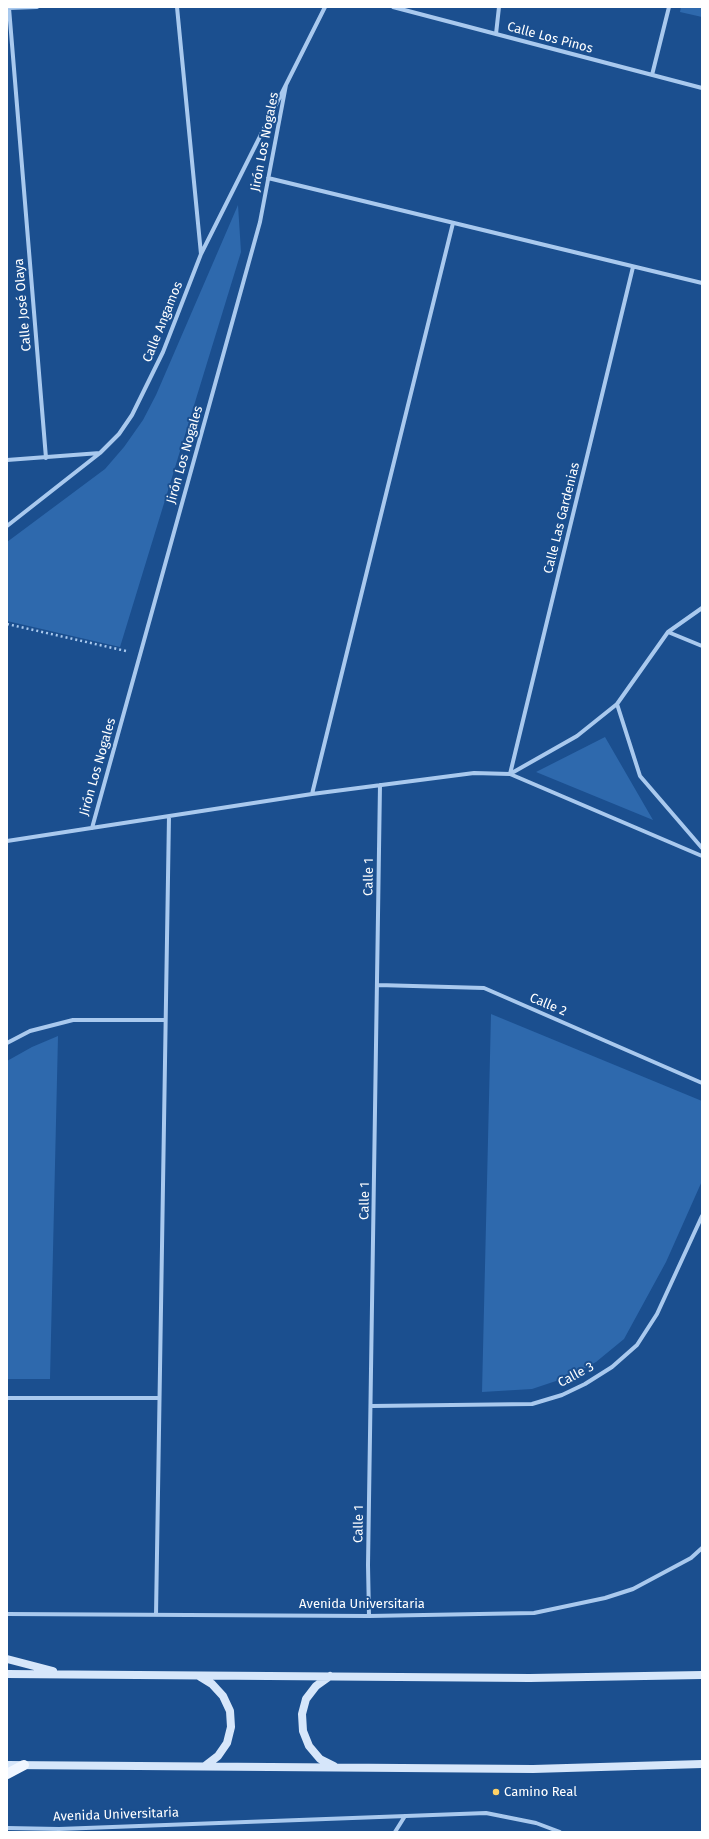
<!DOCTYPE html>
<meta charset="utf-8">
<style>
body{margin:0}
#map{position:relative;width:709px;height:1839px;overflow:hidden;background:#1b4f8f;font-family:"Fira Sans",sans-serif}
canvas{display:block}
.frame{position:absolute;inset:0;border:8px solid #fff;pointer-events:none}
</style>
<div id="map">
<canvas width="709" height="1839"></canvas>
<div class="frame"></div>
</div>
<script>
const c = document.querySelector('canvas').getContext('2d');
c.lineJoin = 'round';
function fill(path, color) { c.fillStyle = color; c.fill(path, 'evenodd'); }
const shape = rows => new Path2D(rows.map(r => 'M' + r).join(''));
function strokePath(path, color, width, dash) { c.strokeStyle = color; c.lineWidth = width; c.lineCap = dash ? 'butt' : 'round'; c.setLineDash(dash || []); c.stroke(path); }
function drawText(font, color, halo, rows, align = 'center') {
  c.font = font + ' "Fira Sans",sans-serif'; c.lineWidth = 4; c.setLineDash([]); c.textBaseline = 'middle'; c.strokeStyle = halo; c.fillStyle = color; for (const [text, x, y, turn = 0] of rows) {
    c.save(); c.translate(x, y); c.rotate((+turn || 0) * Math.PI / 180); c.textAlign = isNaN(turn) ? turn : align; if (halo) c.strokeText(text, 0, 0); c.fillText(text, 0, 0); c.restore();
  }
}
fill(shape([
 [681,7,702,7,702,17,680,12],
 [238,205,241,252,120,647,7,621,7,542,105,469,124,447,143,420,156,395],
 [605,737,653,820,536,772],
 [491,1014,702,1101,702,1181,666,1262,624,1339,596,1362,568,1377,532,1389,482,1392],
 [58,1036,50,1379,7,1379,7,1061,32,1047]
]), '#2e69ad');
strokePath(shape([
 [7,624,126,651]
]), '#a9c9ee', 2.5, [2, 3]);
strokePath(shape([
 [177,7,201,254],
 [393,7,702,88],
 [7,8,37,7],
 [9,8,46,458],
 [496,34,499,7],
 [652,75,669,7],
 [268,178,702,283],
 [7,460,100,453],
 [7,526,100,453,119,434,132,415,163,352,201,254,325,7],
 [702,608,668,632,617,704,640,776,702,848],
 [668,632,702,646],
 [510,774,633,267],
 [510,774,577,736,617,704],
 [312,794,453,223],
 [92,828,260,222,286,85],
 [7,841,312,794,474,773,510,774,702,856],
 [378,985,484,988,702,1083],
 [7,1043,30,1031,73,1020,165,1020],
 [7,1398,159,1398],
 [372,1406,532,1404,562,1395,585,1384,612,1367,637,1345,657,1314,702,1216],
 [7,1614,369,1616,534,1613,605,1598,633,1589,691,1558,702,1548],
 [156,1615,169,816],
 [369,1616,368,1565,380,785],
 [7,1828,59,1829,486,1813,536,1823,560,1832],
 [395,1832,405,1816]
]), '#a9c9ee', 4);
strokePath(shape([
 [7,1659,53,1671],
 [7,1674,530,1678,702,1675],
 [199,1676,212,1684,223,1696,230,1711,231,1727,227,1743,218,1756,205,1766],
 [330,1676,316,1686,306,1699,302,1714,303,1731,309,1746,320,1759,334,1766],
 [7,1765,533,1769,702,1764]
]), '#d6e6fa', 8);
strokePath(shape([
 [7,1774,24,1765]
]), '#f0f6ff', 10);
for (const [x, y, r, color] of [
 [496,1792,4,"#ffd166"]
]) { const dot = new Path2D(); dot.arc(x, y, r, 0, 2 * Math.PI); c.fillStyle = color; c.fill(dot); strokePath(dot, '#1b4f8f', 1.5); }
drawText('13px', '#fff', '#1b4f8f', [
 ["Calle Los Pinos",550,38,15],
 ["Jirón Los Nogales",265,142,-79],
 ["Calle José Olaya",23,305,-95],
 ["Calle Angamos",163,322,-68],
 ["Jirón Los Nogales",185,455,-74],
 ["Calle Las Gardenias",562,518,-76],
 ["Jirón Los Nogales",98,767,-74],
 ["Calle 1",369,877,-89],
 ["Calle 2",548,1005,23],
 ["Calle 1",365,1201,-89],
 ["Calle 3",576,1375,-28],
 ["Calle 1",359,1524,-89],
 ["Avenida Universitaria",362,1604],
 ["Avenida Universitaria",116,1815,-2]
]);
drawText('13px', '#fff', '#1b4f8f', [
 ["Camino Real",504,1792]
], 'left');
</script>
